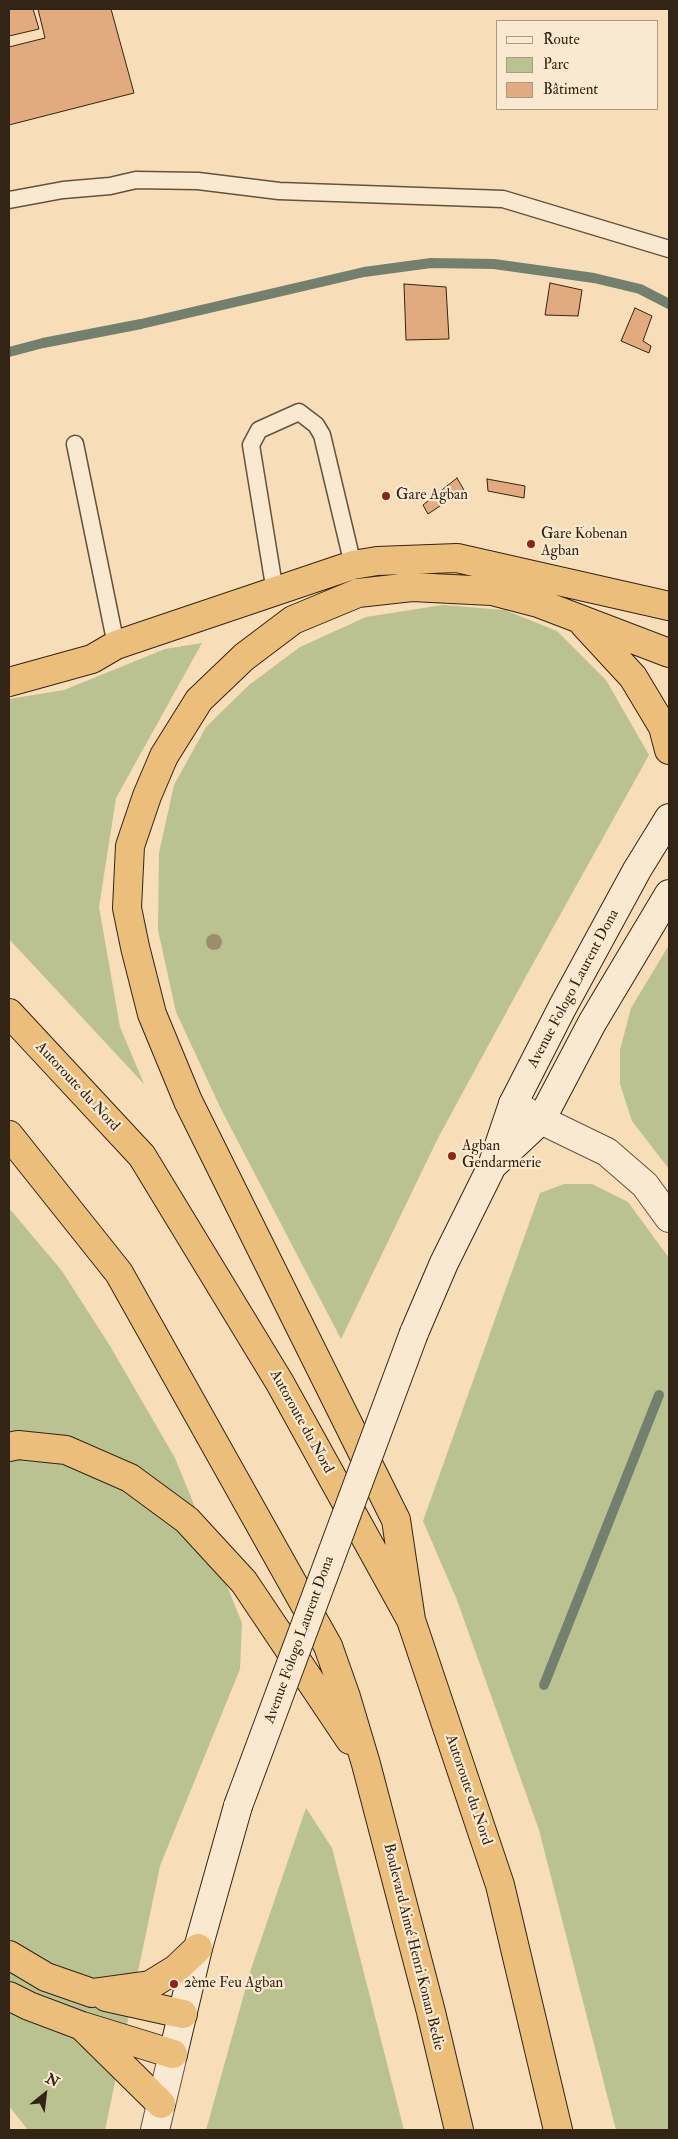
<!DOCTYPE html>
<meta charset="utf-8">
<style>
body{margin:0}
#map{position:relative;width:678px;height:2139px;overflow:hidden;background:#f7ddb8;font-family:"IM FELL Double Pica",serif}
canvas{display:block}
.frame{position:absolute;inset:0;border:10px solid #322515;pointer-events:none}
.legend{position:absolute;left:496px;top:20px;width:162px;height:90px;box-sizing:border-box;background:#fae9d1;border:1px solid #aa9b86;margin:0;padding:6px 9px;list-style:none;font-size:15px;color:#322515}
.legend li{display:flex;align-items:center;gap:10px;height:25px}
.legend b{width:25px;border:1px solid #aa9b86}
.north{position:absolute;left:20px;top:2069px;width:50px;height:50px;-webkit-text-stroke:4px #fae9d1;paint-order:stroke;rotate:29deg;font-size:14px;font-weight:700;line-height:20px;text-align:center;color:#322515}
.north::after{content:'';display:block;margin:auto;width:18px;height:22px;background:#322515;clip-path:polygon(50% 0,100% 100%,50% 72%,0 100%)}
</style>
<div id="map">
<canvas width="678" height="2139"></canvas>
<div class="frame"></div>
<ul class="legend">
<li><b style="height:6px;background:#fae9d1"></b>Route</li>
<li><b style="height:14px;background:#bac291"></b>Parc</li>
<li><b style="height:14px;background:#e1aa7f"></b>Bâtiment</li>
</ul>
<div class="north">N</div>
</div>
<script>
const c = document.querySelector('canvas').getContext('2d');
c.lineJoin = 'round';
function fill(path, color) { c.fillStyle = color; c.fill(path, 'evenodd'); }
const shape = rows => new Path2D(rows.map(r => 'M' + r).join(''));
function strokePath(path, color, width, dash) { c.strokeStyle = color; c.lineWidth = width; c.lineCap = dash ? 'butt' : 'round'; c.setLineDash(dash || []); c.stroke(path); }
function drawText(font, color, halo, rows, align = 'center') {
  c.font = font + ' "IM FELL Double Pica",serif'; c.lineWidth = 4.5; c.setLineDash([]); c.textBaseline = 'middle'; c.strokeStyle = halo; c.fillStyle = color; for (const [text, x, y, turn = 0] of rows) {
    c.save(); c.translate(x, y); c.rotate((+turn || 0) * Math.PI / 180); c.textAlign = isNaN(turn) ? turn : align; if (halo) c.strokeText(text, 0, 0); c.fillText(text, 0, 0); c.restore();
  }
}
fill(shape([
 [443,605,505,610,557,631,606,680,649,755,525,978,438,1138,341,1339,221,1109,176,1012,158,930,159,853,174,785,206,727,249,685,300,647,366,617],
 [202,643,116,798,99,907,120,1027,144,1084,9,939,9,699,64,690,165,649],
 [669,945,669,1169,632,1121,620,1084,620,1050,631,1008],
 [564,1184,592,1184,628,1202,669,1258,669,2130,616,2130,539,1830,457,1600,423,1521,540,1193],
 [9,1208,62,1271,110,1346,175,1458,242,1623,240,1669,160,1866,105,2130,28,2130,9,2106],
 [306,1808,332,1848,404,2130,206,2130,251,1969]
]), '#bac291');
strokePath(shape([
 [9,352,43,343,141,324,364,272,431,263,494,264,594,278,640,289,669,304],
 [544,1685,659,1395]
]), '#73806e', 10);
const building = shape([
 [9,9,33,9,39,29,9,36,9,9],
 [38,9,111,9,134,93,9,125,9,47,45,38,38,9],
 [550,283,582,290,578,316,545,315,550,283],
 [404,284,446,287,449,339,406,340,404,284],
 [635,308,652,316,643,341,651,346,649,353,621,341,635,308],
 [457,478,464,490,428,514,423,505,457,478],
 [487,479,525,486,524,498,488,491,487,479]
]);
fill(building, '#e1aa7f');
strokePath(building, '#322515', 1);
const service = shape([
 [9,200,63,190,110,186,136,180,198,181,279,191,503,199,669,249],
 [75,444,116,645],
 [275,592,251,445,259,430,299,412,316,425,322,435,353,565]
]);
const minor = shape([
 [513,1104,541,1120,607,1152,645,1185,669,1218]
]);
const tertiary = shape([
 [155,2130,173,2054]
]);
const secondary = shape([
 [493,1165,541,1120,592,1023,669,894],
 [414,1333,444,1263,492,1166,513,1104,562,1008,637,870,669,818],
 [173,2054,198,1948,238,1806]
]);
const motorway = shape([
 [584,624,633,677,663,727,669,750],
 [9,682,92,659,116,645,353,565,377,561,457,558,669,606],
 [9,1013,142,1156,280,1383,411,1620,500,1885,558,2130],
 [9,1135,119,1273,328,1646,346,1697,366,1764,431,2012,459,2130],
 [9,1447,18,1445,66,1450,130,1478,187,1520,244,1582,350,1740],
 [411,1620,396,1520,188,1101,152,1014,135,947,127,908,130,846,147,796,164,756,199,700,244,657,293,620,358,593,412,587,492,591,538,603,669,653],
 [9,1955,46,1977,92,1993,150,1985,176,1969,198,1948],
 [9,1996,29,2006,82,2026,173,2054],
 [106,1997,183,2014],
 [85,2029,161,2104]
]);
strokePath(service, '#63533e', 19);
strokePath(minor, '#63533e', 30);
strokePath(tertiary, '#63533e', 30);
strokePath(secondary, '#322515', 30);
strokePath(motorway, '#322515', 30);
strokePath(service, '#fae9d1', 16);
strokePath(minor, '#fae9d1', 28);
strokePath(tertiary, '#fae9d1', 28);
strokePath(secondary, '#fae9d1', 28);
strokePath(motorway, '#ecbe7c', 28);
const secondaryBridge = shape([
 [238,1806,414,1333]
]);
strokePath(secondaryBridge, '#322515', 30, []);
strokePath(secondaryBridge, '#fae9d1', 28);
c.fillStyle = '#9d8d6f';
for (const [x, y] of [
 [214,942]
]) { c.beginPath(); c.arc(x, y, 8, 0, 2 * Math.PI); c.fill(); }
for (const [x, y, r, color] of [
 [386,496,5,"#8f2418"],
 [531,544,5,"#8f2418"],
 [452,1156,5,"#8f2418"],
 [174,1984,5,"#8f2418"]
]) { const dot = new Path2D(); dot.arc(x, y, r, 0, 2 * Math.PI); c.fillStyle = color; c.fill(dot); strokePath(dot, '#fae9d1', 2); }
drawText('15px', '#322515', '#fae9d1', [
 ["Gare Agban",396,496],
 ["Gare Kobenan",541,535],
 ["Agban",541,552],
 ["Agban",462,1147],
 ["Gendarmerie",462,1164],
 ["2ème Feu Agban",184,1984]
], 'left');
drawText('15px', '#322515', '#fae9d1', [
 ["Avenue Fologo Laurent Dona",574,989,-62],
 ["Autoroute du Nord",77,1087,47],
 ["Autoroute du Nord",301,1422,61],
 ["Avenue Fologo Laurent Dona",300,1640,-70],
 ["Autoroute du Nord",468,1790,71],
 ["Boulevard Aimé Henri Konan Bedie",413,1947,76]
]);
</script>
